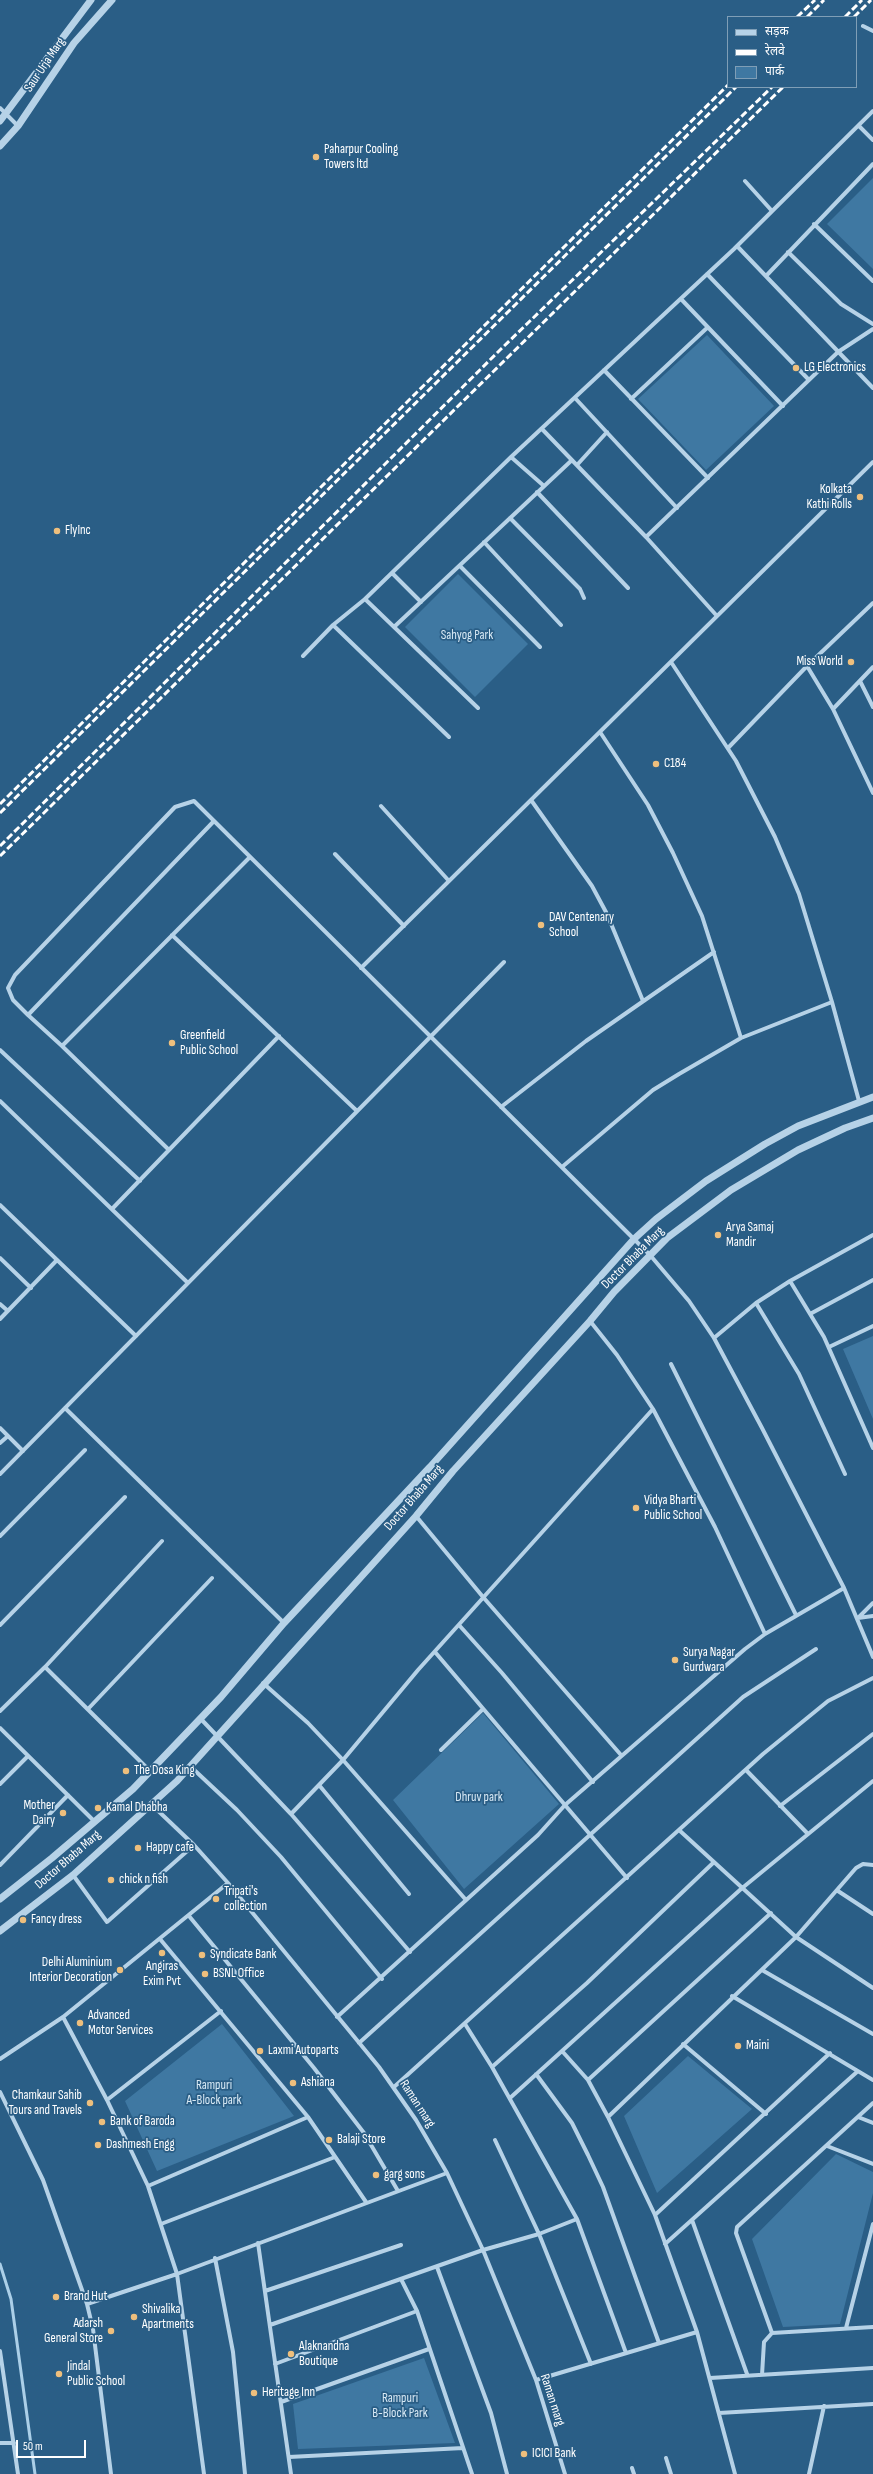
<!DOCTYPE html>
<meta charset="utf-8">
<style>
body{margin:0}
#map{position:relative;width:873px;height:2474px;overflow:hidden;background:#2a5e86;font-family:"Sofia Sans Condensed","Noto Sans Devanagari",sans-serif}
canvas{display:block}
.legend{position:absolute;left:727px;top:16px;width:130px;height:72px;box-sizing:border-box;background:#2a5e86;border:1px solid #7f9eb6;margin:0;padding:5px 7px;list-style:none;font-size:12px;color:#fff}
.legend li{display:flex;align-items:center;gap:8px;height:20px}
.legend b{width:20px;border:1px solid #7f9eb6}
.scale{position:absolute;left:16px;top:2440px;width:70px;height:18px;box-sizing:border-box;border:2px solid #fff;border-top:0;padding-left:5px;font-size:12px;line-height:14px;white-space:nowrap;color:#fff;-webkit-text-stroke:3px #2a5e86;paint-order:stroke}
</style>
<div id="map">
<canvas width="873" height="2474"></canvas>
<ul class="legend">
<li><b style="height:5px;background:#b6d2e7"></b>सड़क</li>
<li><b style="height:5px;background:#fff"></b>रेलवे</li>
<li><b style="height:11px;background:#3f78a2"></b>पार्क</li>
</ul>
<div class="scale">50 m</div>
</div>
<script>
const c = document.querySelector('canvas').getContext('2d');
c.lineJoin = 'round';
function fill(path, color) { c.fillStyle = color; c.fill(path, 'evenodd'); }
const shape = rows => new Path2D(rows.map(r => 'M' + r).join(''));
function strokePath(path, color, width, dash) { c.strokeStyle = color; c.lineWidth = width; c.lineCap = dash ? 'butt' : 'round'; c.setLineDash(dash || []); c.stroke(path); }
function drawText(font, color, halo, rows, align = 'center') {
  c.font = font + ' "Sofia Sans Condensed",sans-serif'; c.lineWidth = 3.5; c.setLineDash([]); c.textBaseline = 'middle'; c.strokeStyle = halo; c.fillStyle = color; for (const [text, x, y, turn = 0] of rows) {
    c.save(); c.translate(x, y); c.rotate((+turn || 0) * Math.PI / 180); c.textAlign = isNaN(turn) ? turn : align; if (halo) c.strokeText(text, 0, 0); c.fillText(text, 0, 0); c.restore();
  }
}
fill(shape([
 [873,178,873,269,827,224],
 [707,335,774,406,706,470,638,399],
 [458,574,528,644,475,697,405,627],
 [873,1336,873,1419,843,1349],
 [483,1713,559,1804,464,1889,393,1800],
 [222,2024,294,2116,157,2171,125,2101],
 [688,2056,752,2109,657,2193,624,2116],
 [836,2154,873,2172,873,2193,840,2324,783,2327,752,2239],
 [424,2358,455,2443,298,2449,293,2404]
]), '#3f78a2');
strokePath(shape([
 [0,2264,11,2299,35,2474]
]), '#abcfe8', 3);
strokePath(shape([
 [863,26,873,31],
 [0,108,18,126],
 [859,126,873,140],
 [745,181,772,211],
 [814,224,873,281],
 [737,246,873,388],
 [788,252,841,304,873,324],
 [707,274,809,380],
 [766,276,873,164],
 [681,299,783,406],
 [604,370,708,478],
 [575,398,677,508],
 [631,399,708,327],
 [542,429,646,537,717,616],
 [511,457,544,486],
 [577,465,607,432],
 [537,492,628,588],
 [510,518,580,589,584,598],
 [646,537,838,352,873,329],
 [484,542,561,625],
 [460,566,540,647],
 [392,573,421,602],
 [365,599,478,708],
 [333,625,449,737],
 [394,627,572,460],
 [303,656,333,625,365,599,511,457,734,249,873,111],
 [671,662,736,761,775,837,799,894,832,1002,859,1101],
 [807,666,833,709,873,793],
 [860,681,873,707],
 [833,709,873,667],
 [600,732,648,805,673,853,702,916,741,1038],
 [728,748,807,666,873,603],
 [531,800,592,886,607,914,643,1001],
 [381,806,449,881],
 [335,854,404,926],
 [172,935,357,1111],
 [361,968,873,462],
 [28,1015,214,821],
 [62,1046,250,857],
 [0,1050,140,1181],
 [0,1101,188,1283],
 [501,1107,586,1041,714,952],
 [169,1150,62,1046,28,1015,13,1000,8,988,15,975,175,807,194,801,650,1255,689,1301,714,1338,762,1428,844,1588,873,1657],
 [562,1167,653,1090,679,1074,741,1038,832,1002],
 [0,1205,136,1336],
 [112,1209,279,1036],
 [0,1258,31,1288],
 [790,1281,824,1337,873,1448],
 [756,1303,799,1374,845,1474],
 [0,1304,8,1311],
 [810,1314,873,1280],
 [0,1319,57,1260],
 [590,1321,617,1355,653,1409,715,1527,765,1634],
 [714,1338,756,1303,790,1281,873,1235],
 [829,1347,873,1326],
 [671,1364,796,1615],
 [65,1408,284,1623],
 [0,1428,23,1451],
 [0,1443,8,1436],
 [0,1474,504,962],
 [416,1516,483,1597,621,1755],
 [0,1536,85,1450],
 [858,1618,873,1603],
 [858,1618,873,1616],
 [0,1625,125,1497],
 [459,1625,502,1673,593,1782],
 [435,1652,627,1878],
 [45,1667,150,1771],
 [263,1683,308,1723,343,1760,466,1900],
 [88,1709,212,1578],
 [0,1711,45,1667,162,1541],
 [200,1718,291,1814,410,1952],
 [0,1728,95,1822],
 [441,1750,483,1709],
 [190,1766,237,1810,281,1857,382,1979],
 [746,1770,808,1834],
 [0,1784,28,1756],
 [319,1785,409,1894],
 [152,1805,194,1845,228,1883,379,2067,416,2120,447,2173,483,2250,536,2380,565,2474],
 [780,1806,873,1734],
 [291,1814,343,1760,418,1670,653,1409],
 [679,1830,796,1937,873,1988],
 [0,1865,68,1795],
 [73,1875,107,1922,194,1845],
 [838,1891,873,1914],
 [189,1916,314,2068,364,2133,398,2191],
 [160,1939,308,2117,366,2202],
 [762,1970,873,2034],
 [732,1996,873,2080],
 [63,2017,107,2100,148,2186,177,2274,204,2474],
 [337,2017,538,1835,565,1805,745,1649,765,1634,844,1588],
 [465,2024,492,2067,577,2219,626,2353],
 [359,2043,743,1697,816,1649],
 [683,2044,766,2114],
 [562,2051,588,2080,608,2117,655,2215,697,2332,735,2474],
 [0,2059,63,2017,228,1883],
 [492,2067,587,1983,713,1863],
 [536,2074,572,2123,588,2155,603,2187,659,2343],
 [588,2080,771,1913],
 [394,2087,763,1754,828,1701,873,1678],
 [0,2092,43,2180,87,2304,93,2329,111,2474],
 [510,2098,741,1889,873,1781],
 [107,2100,221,2011],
 [608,2117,796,1937,856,1868,863,1864,873,1865],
 [858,2117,873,2123],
 [495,2140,539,2234,591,2364],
 [827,2146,873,2164],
 [148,2186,308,2117],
 [655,2215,830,2053],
 [692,2220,747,2374],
 [161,2224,335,2157],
 [258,2243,291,2474],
 [665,2244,858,2071],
 [215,2258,233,2352,245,2474],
 [437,2267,491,2413,507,2474],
 [401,2279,417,2311,472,2474],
 [265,2291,401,2245],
 [87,2304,177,2274,447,2173],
 [270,2325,483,2250,539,2234,577,2219],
 [846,2328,873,2224],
 [772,2333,736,2233,737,2227,873,2103],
 [0,2351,18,2474],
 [275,2364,417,2311],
 [762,2375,764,2342,772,2333,873,2327],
 [710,2378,873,2368],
 [536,2380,697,2332],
 [281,2402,429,2349],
 [719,2413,873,2404],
 [0,2443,14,2443],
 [289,2457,463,2448],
 [666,2458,671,2474],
 [632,2468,634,2474],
 [809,2474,824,2406]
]), '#b6d2e7', 4);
strokePath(shape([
 [0,121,91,0],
 [0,146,18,126,74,43,112,0],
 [0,1899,52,1858,133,1789,221,1697,284,1623,430,1467,634,1239,656,1219,706,1181,765,1144,798,1126,873,1097],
 [0,1931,73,1875,177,1781,416,1516,453,1471,590,1321,614,1292,667,1238,731,1190,798,1150,845,1128,873,1118]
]), '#b6d2e7', 7);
strokePath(shape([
 [797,17,815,0],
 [807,17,824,0],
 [845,17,862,0],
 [854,17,871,0],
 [0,804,728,85],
 [0,813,736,87],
 [0,846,501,349,772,87],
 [0,856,783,87]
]), '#fff', 3, [7, 3]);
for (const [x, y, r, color] of [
 [316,157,4,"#eebf7d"],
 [796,368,4,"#eebf7d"],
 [860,497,4,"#eebf7d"],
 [57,531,4,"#eebf7d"],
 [851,662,4,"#eebf7d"],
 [656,764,4,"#eebf7d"],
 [541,925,4,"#eebf7d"],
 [172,1043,4,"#eebf7d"],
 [718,1235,4,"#eebf7d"],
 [636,1508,4,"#eebf7d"],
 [675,1660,4,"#eebf7d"],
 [126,1771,4,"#eebf7d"],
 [98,1808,4,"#eebf7d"],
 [63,1813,4,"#eebf7d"],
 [138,1848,4,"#eebf7d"],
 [111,1880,4,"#eebf7d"],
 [216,1899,4,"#eebf7d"],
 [23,1920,4,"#eebf7d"],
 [162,1953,4,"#eebf7d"],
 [202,1955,4,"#eebf7d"],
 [120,1970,4,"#eebf7d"],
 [205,1974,4,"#eebf7d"],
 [80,2023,4,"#eebf7d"],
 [738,2046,4,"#eebf7d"],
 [260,2051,4,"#eebf7d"],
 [293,2083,4,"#eebf7d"],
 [90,2103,4,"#eebf7d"],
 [102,2122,4,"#eebf7d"],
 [329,2140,4,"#eebf7d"],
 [98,2145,4,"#eebf7d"],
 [376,2175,4,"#eebf7d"],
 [56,2297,4,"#eebf7d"],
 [134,2317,4,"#eebf7d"],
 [111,2331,4,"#eebf7d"],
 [291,2354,4,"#eebf7d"],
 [59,2374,4,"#eebf7d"],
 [254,2393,4,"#eebf7d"],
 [524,2454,4,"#eebf7d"]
]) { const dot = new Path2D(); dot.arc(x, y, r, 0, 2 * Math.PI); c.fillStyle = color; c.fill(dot); strokePath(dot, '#2a5e86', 1.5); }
drawText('13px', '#fff', '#2a5e86', [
 ["Saur Urja Marg",45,65,-56],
 ["Doctor Bhaba Marg",633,1258,-45],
 ["Doctor Bhaba Marg",414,1498,-49],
 ["Doctor Bhaba Marg",68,1860,-41],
 ["Raman marg",417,2104,57],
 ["Raman marg",552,2400,72]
]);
drawText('13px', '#fff', '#2a5e86', [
 ["Paharpur Cooling",324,150],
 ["Towers ltd",324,165],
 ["LG Electronics",804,368],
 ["Kolkata",852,490,"right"],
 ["Kathi Rolls",852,505,"right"],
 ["FlyInc",65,531],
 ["Miss World",843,662,"right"],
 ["C184",664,764],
 ["DAV Centenary",549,918],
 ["School",549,933],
 ["Greenfield",180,1036],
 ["Public School",180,1051],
 ["Arya Samaj",726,1228],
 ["Mandir",726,1243],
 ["Vidya Bharti",644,1501],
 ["Public School",644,1516],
 ["Surya Nagar",683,1653],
 ["Gurdwara",683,1668],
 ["The Dosa King",134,1771],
 ["Mother",55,1806,"right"],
 ["Dairy",55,1821,"right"],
 ["Kamal Dhabha",106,1808],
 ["Happy cafe",146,1848],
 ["chick n fish",119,1880],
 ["Tripati's",224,1892],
 ["collection",224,1907],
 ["Fancy dress",31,1920],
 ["Syndicate Bank",210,1955],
 ["Delhi Aluminium",112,1963,"right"],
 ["Interior Decoration",112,1978,"right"],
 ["Angiras",162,1967,"center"],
 ["Exim Pvt",162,1982,"center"],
 ["BSNL Office",213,1974],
 ["Advanced",88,2016],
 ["Motor Services",88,2031],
 ["Maini",746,2046],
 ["Laxmi Autoparts",268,2051],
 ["Ashiana",301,2083],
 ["Chamkaur Sahib",82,2096,"right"],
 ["Tours and Travels",82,2111,"right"],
 ["Bank of Baroda",110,2122],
 ["Balaji Store",337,2140],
 ["Dashmesh Engg",106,2145],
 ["garg sons",384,2175],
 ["Brand Hut",64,2297],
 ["Shivalika",142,2310],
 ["Apartments",142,2325],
 ["Adarsh",103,2324,"right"],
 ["General Store",103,2339,"right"],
 ["Alaknandna",299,2347],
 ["Boutique",299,2362],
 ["Jindal",67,2367],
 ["Public School",67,2382],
 ["Heritage Inn",262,2393],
 ["ICICI Bank",532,2454]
], 'left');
drawText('13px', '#d9eaf6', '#2a5e86', [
 ["Sahyog Park",467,636],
 ["Dhruv park",479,1798],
 ["Rampuri",214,2086],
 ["A-Block park",214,2101],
 ["Rampuri",400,2399],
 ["B-Block Park",400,2414]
]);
</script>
